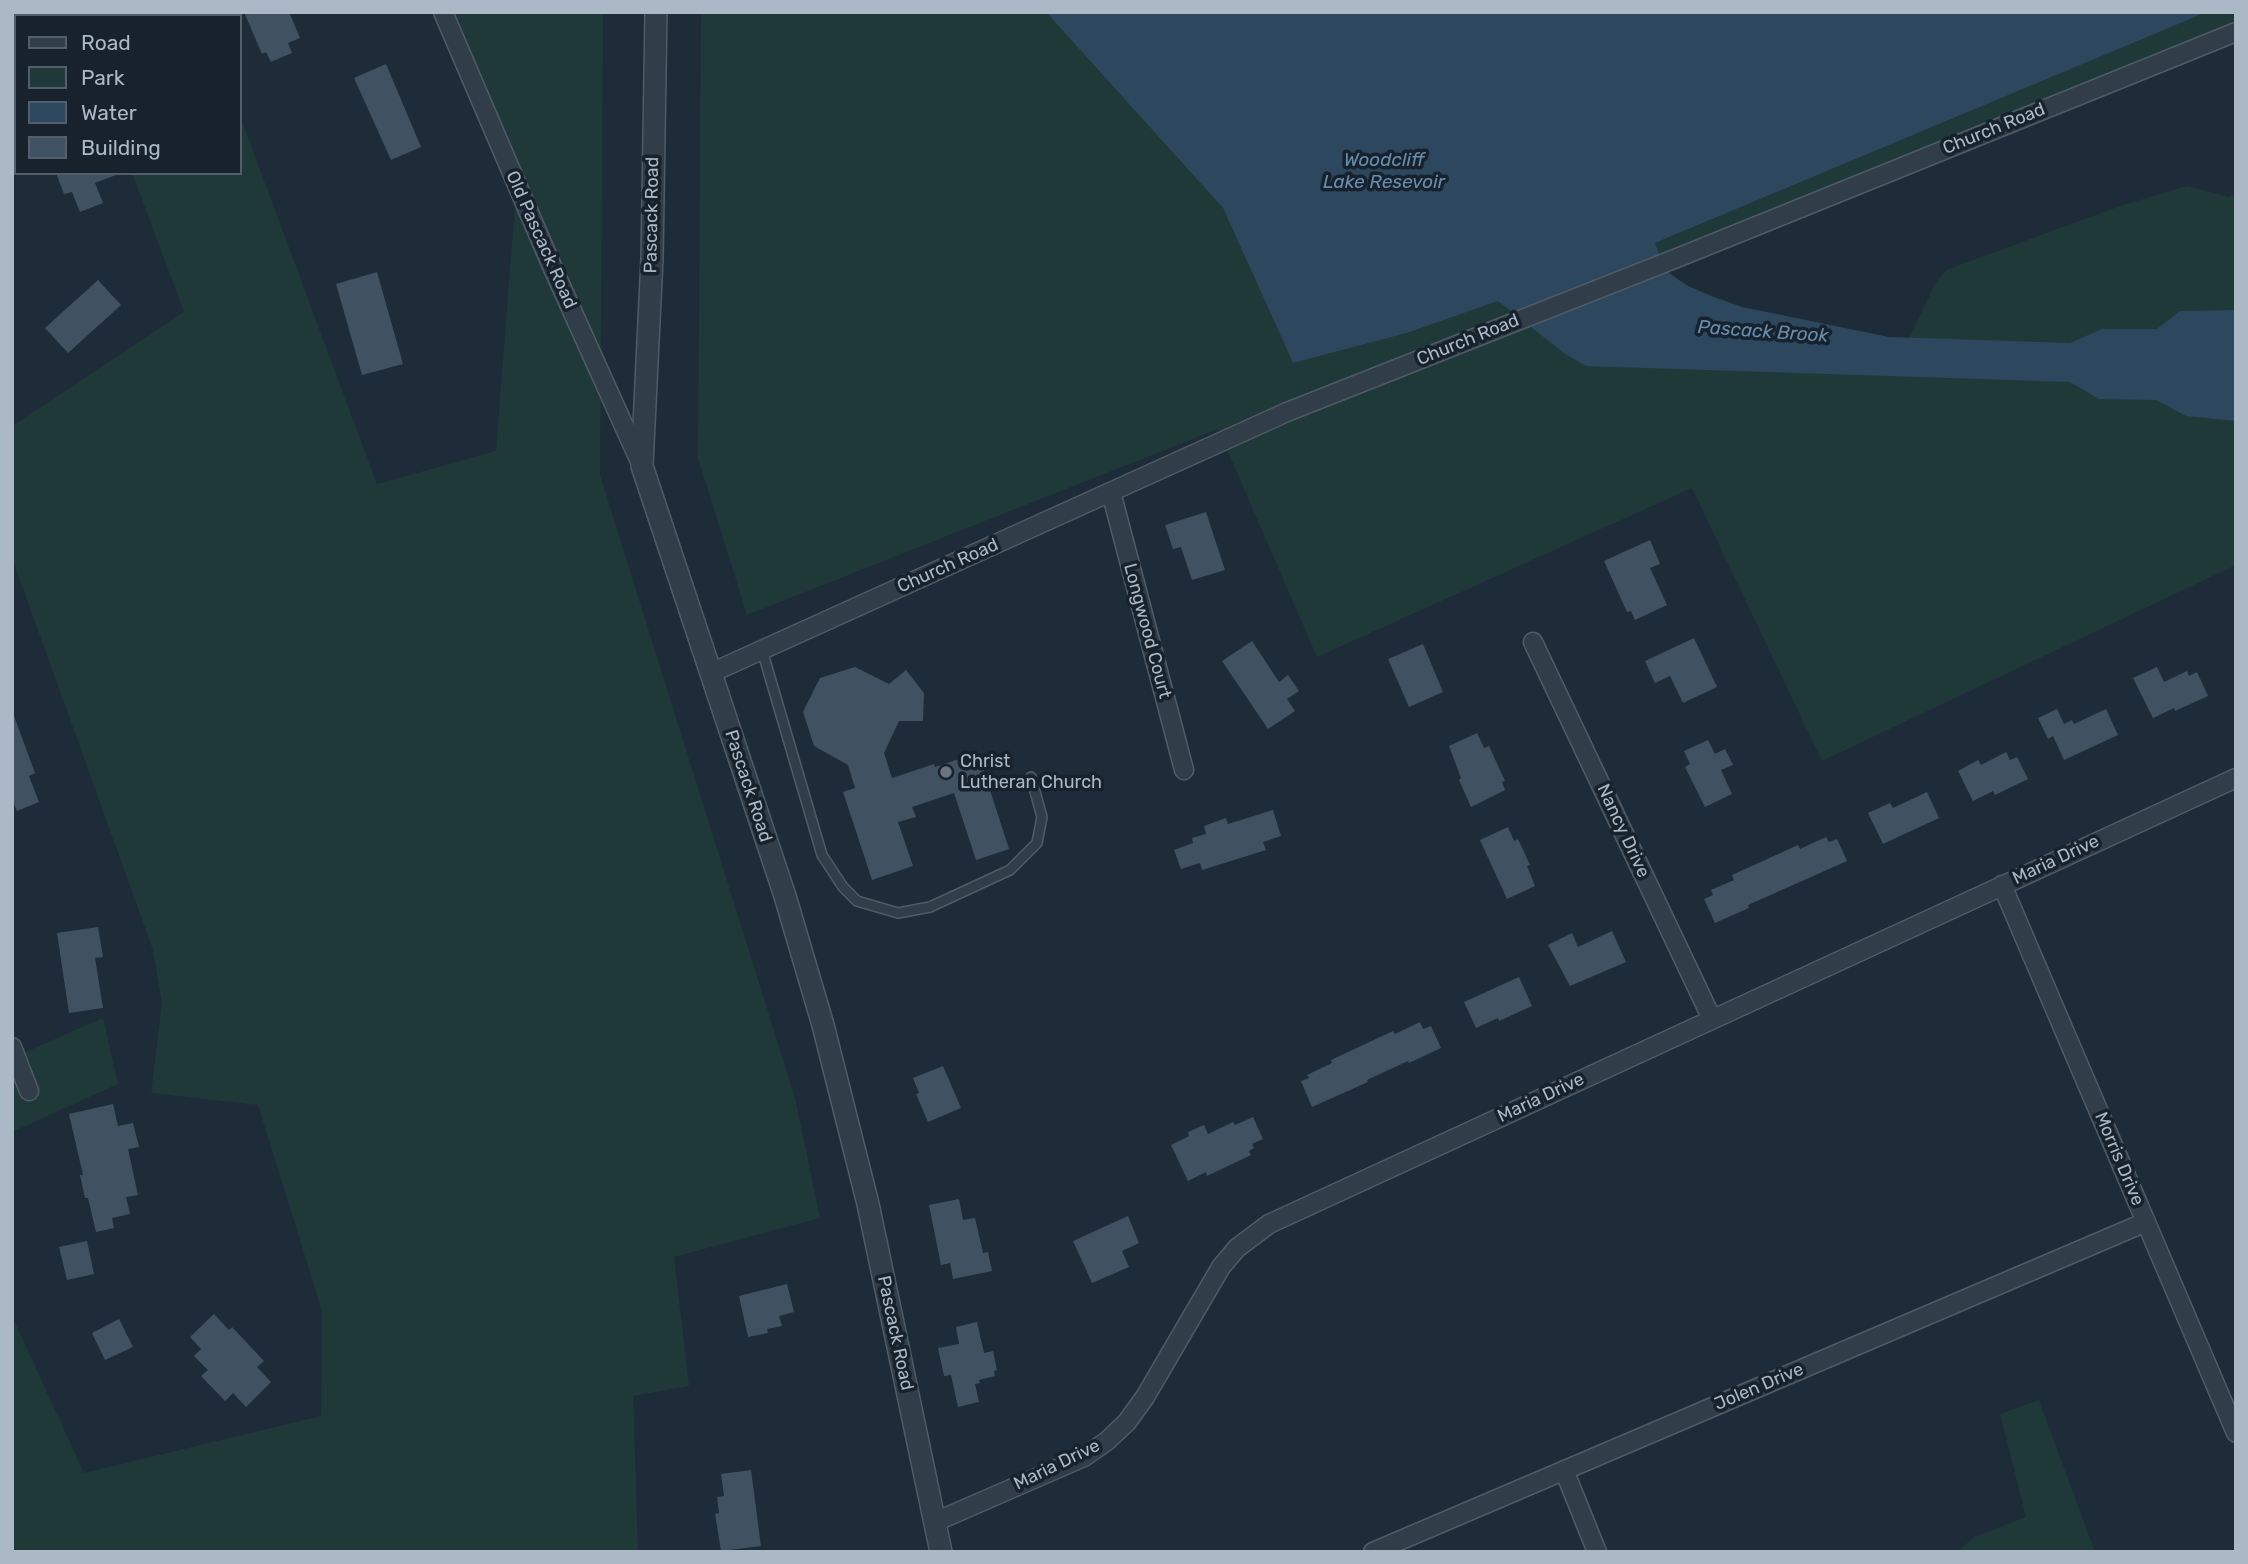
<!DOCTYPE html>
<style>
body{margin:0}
#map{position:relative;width:2248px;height:1564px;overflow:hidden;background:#1d2c38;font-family:Rubik,sans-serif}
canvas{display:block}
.frame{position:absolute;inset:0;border:14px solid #abb8c6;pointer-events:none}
.legend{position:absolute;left:14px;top:14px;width:228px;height:161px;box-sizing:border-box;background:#17222d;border:2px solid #525e6a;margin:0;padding:9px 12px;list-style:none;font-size:21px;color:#abb8c6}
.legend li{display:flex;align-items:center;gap:14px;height:35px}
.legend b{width:35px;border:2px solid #525e6a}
</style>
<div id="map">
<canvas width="2248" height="1564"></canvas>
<div class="frame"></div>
<ul class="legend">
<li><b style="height:9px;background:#313d48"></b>Road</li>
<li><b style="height:19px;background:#1f3939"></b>Park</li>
<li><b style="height:19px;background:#2d475f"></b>Water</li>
<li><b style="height:19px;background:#405161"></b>Building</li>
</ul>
</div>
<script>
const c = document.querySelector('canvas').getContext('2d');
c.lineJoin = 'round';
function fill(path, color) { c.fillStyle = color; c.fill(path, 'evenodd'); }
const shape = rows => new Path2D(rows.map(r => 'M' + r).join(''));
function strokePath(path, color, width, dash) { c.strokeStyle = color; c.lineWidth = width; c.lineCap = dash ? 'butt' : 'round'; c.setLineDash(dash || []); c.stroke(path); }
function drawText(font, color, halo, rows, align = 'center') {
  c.font = font + ' Rubik,sans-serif'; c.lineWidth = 7; c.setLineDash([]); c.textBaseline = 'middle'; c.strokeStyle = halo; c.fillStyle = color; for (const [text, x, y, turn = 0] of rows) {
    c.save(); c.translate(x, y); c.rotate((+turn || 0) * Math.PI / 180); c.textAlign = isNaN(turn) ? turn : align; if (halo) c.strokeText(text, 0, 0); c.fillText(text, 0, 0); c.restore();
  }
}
fill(shape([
 [115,12,201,12,203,16,112,16],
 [450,12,603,12,600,475,795,1098,820,1218,674,1257,689,1386,633,1396,638,1552,12,1552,12,1316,84,1473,321,1416,322,1311,258,1105,151,1093,162,1003,153,950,12,558,12,426,184,312,132,173,240,173,240,116,377,484,496,451,516,192],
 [701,12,1047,12,1223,208,1293,363,1407,333,1617,259,2207,12,2236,12,2236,32,1667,271,1686,285,1742,307,1889,337,1909,338,1936,282,1946,270,2123,205,2187,186,2229,197,2236,194,2236,565,1822,761,1692,488,1317,657,1218,429,747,615,698,458],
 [103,1018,118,1084,12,1132,12,1058],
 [2039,1400,2095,1552,1957,1552,1974,1537,2026,1517,2000,1414]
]), '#1f3939');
fill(shape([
 [1046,12,2207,12,1655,243,1666,271,1686,285,1708,295,1742,307,1889,337,2070,343,2102,329,2157,329,2180,311,2236,310,2236,421,2186,416,2156,400,2099,399,2070,382,1586,366,1564,353,1498,301,1407,333,1293,363,1223,208]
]), '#2d475f');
fill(shape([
 [244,12,289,12,300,38,288,43,292,53,271,62,266,52,262,54],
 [386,64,421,147,391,160,354,78],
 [56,173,116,173,116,175,95,183,103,203,80,212,72,192,64,194],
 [377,272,403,364,362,375,336,284],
 [98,280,121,305,68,353,45,328],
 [1206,512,1225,570,1192,580,1181,547,1173,549,1165,525],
 [1650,540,1660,564,1650,568,1667,605,1635,620,1631,611,1627,612,1604,561],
 [1694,638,1717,687,1683,703,1670,676,1655,683,1645,661],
 [1252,641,1279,682,1288,675,1299,691,1287,699,1295,711,1268,729,1222,661],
 [1423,644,1443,692,1409,707,1388,659],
 [855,667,889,684,906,670,924,693,923,721,899,721,884,753,892,778,934,764,935,767,978,753,1009,849,976,860,954,793,912,807,916,817,898,822,913,866,872,880,843,792,855,788,848,765,814,746,803,712,820,678],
 [2157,667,2164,682,2187,671,2189,676,2197,672,2208,696,2175,711,2174,708,2153,718,2133,678],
 [2057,709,2064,724,2072,720,2074,724,2106,709,2118,735,2064,760,2053,736,2048,739,2038,718],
 [14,716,35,773,29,776,39,802,17,811,12,800],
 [1477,733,1484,748,1489,746,1505,781,1502,782,1505,790,1471,807,1459,780,1461,778,1449,746],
 [1708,740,1715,754,1725,749,1733,765,1721,770,1732,794,1705,807,1685,767,1690,764,1684,751],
 [2006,752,2010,760,2017,757,2028,779,1995,795,1993,791,1973,801,1958,771,1978,760,1981,765],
 [1927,792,1939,818,1883,844,1868,813,1890,803,1893,808],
 [1273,810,1281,836,1263,842,1266,850,1202,870,1200,863,1181,869,1174,850,1193,843,1192,838,1206,834,1204,826,1226,818,1228,824],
 [1508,827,1514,841,1518,839,1530,865,1527,866,1535,886,1507,899,1480,840],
 [1826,837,1829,842,1837,839,1847,861,1748,905,1749,908,1715,923,1704,899,1713,895,1711,890,1734,880,1732,875,1798,845,1800,849],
 [98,927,103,957,95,958,103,1008,69,1013,57,933],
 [1612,931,1626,962,1570,986,1548,945,1572,933,1578,947],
 [1519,977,1532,1006,1499,1021,1498,1018,1476,1028,1464,1002],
 [1420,1022,1423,1029,1431,1026,1441,1048,1409,1063,1408,1061,1367,1080,1368,1082,1312,1107,1301,1081,1309,1078,1307,1075,1332,1063,1331,1060,1393,1031,1395,1034],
 [943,1066,961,1108,928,1122,916,1094,919,1093,913,1078],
 [113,1104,118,1126,133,1123,139,1147,128,1149,138,1195,126,1197,130,1214,112,1218,114,1228,96,1232,88,1198,85,1198,80,1175,83,1175,69,1114],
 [1253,1117,1263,1139,1252,1144,1254,1148,1249,1151,1251,1155,1207,1176,1206,1172,1188,1181,1171,1145,1189,1136,1188,1132,1204,1125,1208,1134,1233,1122,1235,1125],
 [959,1199,963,1220,975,1218,983,1253,988,1252,992,1271,953,1279,950,1263,941,1265,929,1205],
 [1128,1216,1139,1243,1122,1251,1129,1267,1092,1283,1073,1241],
 [87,1241,94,1274,67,1280,59,1247],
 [787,1284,794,1312,779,1316,782,1326,767,1329,768,1333,748,1337,739,1296],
 [214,1314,229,1330,232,1327,264,1361,257,1367,271,1382,246,1407,233,1393,225,1401,201,1376,208,1370,194,1356,201,1349,190,1337],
 [119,1319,133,1347,105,1360,92,1333],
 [977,1322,984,1353,993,1351,997,1370,994,1371,995,1376,979,1380,980,1383,975,1384,979,1402,958,1407,951,1375,944,1376,938,1348,959,1344,956,1327],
 [751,1470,761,1546,721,1551,715,1514,719,1513,717,1497,724,1496,721,1474]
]), '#405161');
const service = shape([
 [762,650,822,855,843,887,857,901,898,913,930,907,1010,870,1037,843,1042,817,1031,777]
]);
const minor = shape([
 [443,12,551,264,642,466],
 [1111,492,1184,770],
 [1533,642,1712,1019],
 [711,673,1287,412,1682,256,2236,32],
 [2002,885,2236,1433],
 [12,1047,29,1091],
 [1564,1470,1597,1552],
 [935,1522,1084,1457,1107,1441,1127,1422,1145,1397,1221,1267,1237,1248,1269,1224,2236,778],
 [1373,1552,2146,1222]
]);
const tertiary = shape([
 [656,12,652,259,642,466,785,896,823,1025,868,1204,941,1552]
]);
strokePath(service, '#4f5b67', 12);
strokePath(minor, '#4f5b67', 21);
strokePath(tertiary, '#4f5b67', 24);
strokePath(service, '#313d48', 9);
strokePath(minor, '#313d48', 18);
strokePath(tertiary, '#313d48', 21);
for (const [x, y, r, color] of [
 [946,772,7,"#6b7280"]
]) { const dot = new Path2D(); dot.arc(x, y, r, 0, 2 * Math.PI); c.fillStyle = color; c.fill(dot); strokePath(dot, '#17222d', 2.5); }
drawText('18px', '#abb8c6', '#17222d', [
 ["Church Road",1994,129,-22],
 ["Pascack Road",652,215,-89],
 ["Old Pascack Road",541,240,66],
 ["Church Road",1468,340,-22],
 ["Church Road",948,566,-24],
 ["Longwood Court",1147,631,75],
 ["Pascack Road",748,786,72],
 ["Nancy Drive",1623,831,65],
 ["Maria Drive",2056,860,-25],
 ["Maria Drive",1541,1098,-25],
 ["Morris Drive",2119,1159,67],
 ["Pascack Road",895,1333,78],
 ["Jolen Drive",1759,1387,-23],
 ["Maria Drive",1057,1465,-26]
]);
drawText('18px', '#abb8c6', '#17222d', [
 ["Christ",960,762],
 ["Lutheran Church",960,783]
], 'left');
drawText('italic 19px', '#688cad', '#17222d', [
 ["Woodcliff",1384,161],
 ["Lake Resevoir",1384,183],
 ["Pascack Brook",1763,332,4]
]);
</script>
